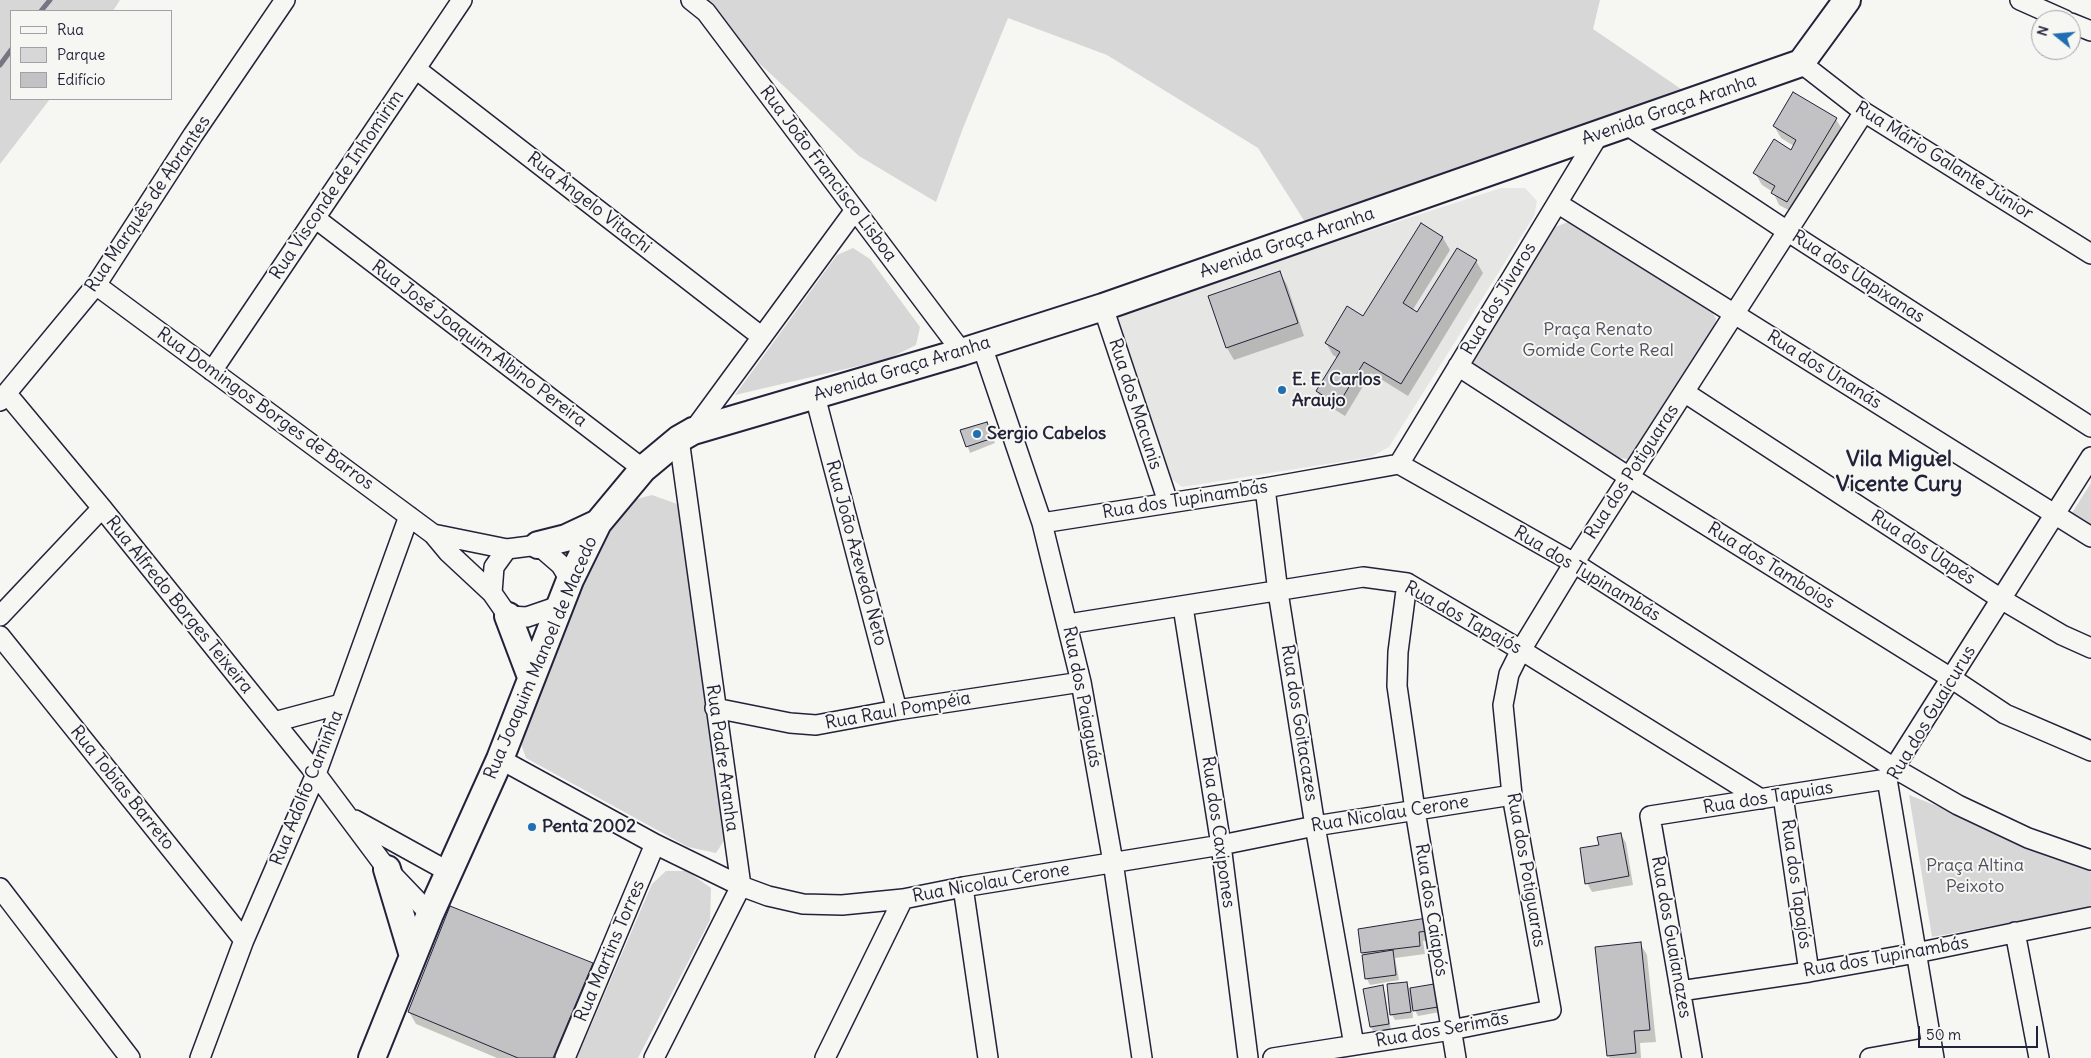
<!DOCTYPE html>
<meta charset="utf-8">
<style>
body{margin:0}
#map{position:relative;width:2091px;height:1058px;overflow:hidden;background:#f6f6f2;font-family:Delius,sans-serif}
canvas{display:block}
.legend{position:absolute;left:10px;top:10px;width:162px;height:90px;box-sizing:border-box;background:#f6f6f2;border:1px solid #a1a1a9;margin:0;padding:6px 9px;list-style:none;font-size:15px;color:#22223b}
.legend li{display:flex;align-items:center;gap:10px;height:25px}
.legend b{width:25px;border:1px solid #a1a1a9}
.north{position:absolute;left:2031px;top:10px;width:50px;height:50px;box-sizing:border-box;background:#f6f6f2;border:1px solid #a1a1a9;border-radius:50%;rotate:287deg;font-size:14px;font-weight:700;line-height:20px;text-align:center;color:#22223b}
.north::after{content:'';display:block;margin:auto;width:18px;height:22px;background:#1f6fb2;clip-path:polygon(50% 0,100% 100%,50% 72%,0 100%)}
.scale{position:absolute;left:1918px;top:1026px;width:120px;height:22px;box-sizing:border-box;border:2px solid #22223b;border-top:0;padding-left:6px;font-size:15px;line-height:18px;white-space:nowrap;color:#22223b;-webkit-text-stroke:4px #f6f6f2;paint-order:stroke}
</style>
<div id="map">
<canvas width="2091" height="1058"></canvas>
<ul class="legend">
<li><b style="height:6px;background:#f6f6f2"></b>Rua</li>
<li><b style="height:14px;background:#d7d7d7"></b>Parque</li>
<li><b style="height:14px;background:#c2c2c4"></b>Edifício</li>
</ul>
<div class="north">N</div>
<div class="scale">50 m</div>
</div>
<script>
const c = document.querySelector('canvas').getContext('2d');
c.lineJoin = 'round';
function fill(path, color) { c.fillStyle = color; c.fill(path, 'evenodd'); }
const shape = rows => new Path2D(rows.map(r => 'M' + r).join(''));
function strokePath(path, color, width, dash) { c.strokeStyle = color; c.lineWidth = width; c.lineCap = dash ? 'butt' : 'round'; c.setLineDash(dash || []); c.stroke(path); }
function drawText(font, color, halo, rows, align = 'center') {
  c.font = font + ' Delius,sans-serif'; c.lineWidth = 4; c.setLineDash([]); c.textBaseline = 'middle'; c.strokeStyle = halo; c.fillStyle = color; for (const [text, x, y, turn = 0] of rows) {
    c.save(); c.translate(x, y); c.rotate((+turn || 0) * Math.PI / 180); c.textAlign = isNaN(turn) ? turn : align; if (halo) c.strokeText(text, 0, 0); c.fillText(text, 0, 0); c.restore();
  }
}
fill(shape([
 [1501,188,1525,188,1537,201,1534,216,1389,447,1371,457,1182,487,1168,476,1120,332,1119,319,1128,309]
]), '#e6e6e4');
fill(shape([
 [0,0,120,0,113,11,11,11,11,99,50,99,0,164],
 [691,0,1600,0,1593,29,1684,91,1305,222,1258,148,1107,55,1008,18,963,128,936,202,859,156],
 [1568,222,1584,224,1707,302,1716,319,1714,335,1640,451,1628,459,1606,456,1476,369,1471,360,1555,227],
 [853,248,870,259,920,327,916,345,888,359,735,395,837,255],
 [2091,483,2091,531,2070,516],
 [652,495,680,505,727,836,716,853,688,847,526,758,520,741,596,544,633,500],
 [1909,795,2091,866,2091,908,1932,937],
 [666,871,687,871,711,888,710,920,638,1058,577,1058,652,884]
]), '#d7d7d7');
fill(shape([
 [1836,119,1843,131,1794,213,1779,205,1773,192,1762,185,1755,173,1791,151,1794,146,1781,138,1774,126],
 [1421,225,1443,238,1450,250,1412,311,1418,314,1458,249,1476,261,1483,273,1408,396,1371,373,1345,416,1324,403,1317,391,1338,358,1333,355,1326,343,1364,318],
 [1280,273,1287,285,1304,336,1234,360,1227,348,1210,297],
 [990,430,995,443,970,453,962,431],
 [1621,834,1626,843,1633,885,1592,892,1587,883,1600,846],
 [1427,920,1433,940,1423,941,1425,954,1395,958,1399,980,1370,985,1367,979,1359,930],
 [1640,943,1647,955,1656,1042,1640,1043,1641,1058,1610,1058,1608,1055],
 [592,964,599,976,565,1058,497,1058,416,1024,409,1012],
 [1406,983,1410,989,1434,985,1437,991,1440,1012,1418,1016,1412,1005,1413,1018,1395,1020,1392,1015],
 [1382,987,1385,993,1391,1030,1374,1033,1371,1027,1365,990]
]), '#0003');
strokePath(shape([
 [41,11,50,0],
 [0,65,11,50]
]), '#757583', 5);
const building = shape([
 [1793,92,1837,118,1787,202,1771,193,1775,186,1753,173,1774,139,1791,150,1796,140,1773,126,1793,92],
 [1421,223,1443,237,1403,303,1417,312,1457,248,1477,260,1401,384,1364,362,1338,405,1316,391,1340,352,1325,343,1347,306,1363,316,1421,223],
 [1280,271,1298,323,1226,348,1208,296,1280,271],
 [987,422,993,438,966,447,960,430,987,422],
 [1621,833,1629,876,1585,884,1580,848,1599,845,1597,837,1621,833],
 [450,906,593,963,553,1058,518,1058,408,1012,450,906],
 [1427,918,1429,931,1419,932,1420,946,1361,953,1358,929,1427,918],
 [1641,942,1650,1030,1634,1031,1636,1053,1607,1056,1595,947,1641,942],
 [1393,950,1396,975,1365,979,1362,955,1393,950],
 [1407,982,1411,1012,1390,1015,1387,984,1407,982],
 [1434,984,1438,1007,1413,1011,1410,988,1434,984],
 [1383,985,1389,1024,1370,1027,1363,989,1383,985]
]);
fill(building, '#c2c2c4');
strokePath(building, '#22223b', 1);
const street = shape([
 [691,0,706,12,962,352],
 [2020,0,2065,20],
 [2071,23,2091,31],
 [1801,63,1864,112,2091,254],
 [416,69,762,337],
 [1627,125,1787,231,2091,427],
 [1557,203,2091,537],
 [315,218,643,469],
 [96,285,433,534,448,552,492,593,508,616,527,617,559,606],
 [1103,307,1168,502],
 [982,346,1042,523,1081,682,1113,862,1142,1058],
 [1458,366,1629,477,1951,678,2005,714,2091,751],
 [212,371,462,0],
 [1684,392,2001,599,2062,635,2091,648],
 [7,394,102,508,316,774,387,869,430,914],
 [815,396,897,710],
 [0,401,96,285,193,135,285,0],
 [693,431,855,210],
 [1399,464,1599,134],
 [1265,488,1278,592,1315,826,1354,1045],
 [1042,523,1265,488,1399,464,1574,563,1894,768,1958,805,2028,838,2091,860],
 [433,534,507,549,538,545,561,565,570,580],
 [1407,583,1398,652,1397,686,1415,810,1456,1058],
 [492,593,494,567,507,549],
 [1183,607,1221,845,1248,1058],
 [0,616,102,508],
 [1068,624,1363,577,1407,583,1521,650,1761,799],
 [0,636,244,940],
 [715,708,790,723,816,725,897,710,1081,682],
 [274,722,341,704],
 [500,759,655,844,741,886,768,896,803,904,842,905,903,899,963,887,1221,845,1315,826,1512,795],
 [1783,796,1809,972],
 [355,820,449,872],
 [963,887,988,1058],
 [0,888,130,1058],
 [2015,932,2039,1058],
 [1680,991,1809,972,1916,953,2091,917],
 [200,1058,244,940,316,774,409,516],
 [565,1058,655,844],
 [654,1058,741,886,679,439],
 [825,1058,903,899],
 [1273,1058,1451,1030,1551,1010,1512,795,1503,705,1509,674,1521,650,1574,563,1864,112],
 [1692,1058,1650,816,1887,779],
 [1870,1058,1932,1047],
 [1934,1058,1887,779,2091,457]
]);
const secondary = shape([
 [538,545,566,538,598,523],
 [508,616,531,677],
 [387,869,413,956],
 [372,1058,430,914,500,759,570,580,598,523,643,469,679,439,693,431,962,352,1103,307,1801,63,1847,0]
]);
strokePath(street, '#22223b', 22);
strokePath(secondary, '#22223b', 30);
strokePath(street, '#f6f6f2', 19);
strokePath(secondary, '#f6f6f2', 26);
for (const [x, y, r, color] of [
 [1282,390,5,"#1f6fb2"],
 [977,434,5,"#1f6fb2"],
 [532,827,5,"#1f6fb2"]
]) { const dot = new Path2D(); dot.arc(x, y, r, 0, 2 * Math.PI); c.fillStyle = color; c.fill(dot); strokePath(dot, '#f6f6f2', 2); }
drawText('18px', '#22223b', '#f6f6f2', [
 ["Avenida Graça Aranha",1669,110,-19],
 ["Rua Mário Galante Júnior",1944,161,32],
 ["Rua João Francisco Lisboa",828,174,53],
 ["Rua Visconde de Inhomirim",337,185,-56],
 ["Rua Ângelo Vitachi",589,203,38],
 ["Rua Marquês de Abrantes",148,204,-56],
 ["Avenida Graça Aranha",1287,243,-19],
 ["Rua dos Uapixanas",1858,277,33],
 ["Rua dos Jivaros",1499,299,-59],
 ["Rua José Joaquim Albino Pereira",479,344,37],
 ["Avenida Graça Aranha",902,369,-17],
 ["Rua dos Unanás",1824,370,32],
 ["Rua dos Macunis",1135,404,72],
 ["Rua Domingos Borges de Barros",265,409,36],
 ["Rua dos Potiguaras",1632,472,-57],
 ["Rua dos Tupinambás",1185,500,-9],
 ["Rua dos Uapés",1923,548,33],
 ["Rua João Azevedo Neto",856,553,75],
 ["Rua dos Tamboios",1771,566,32],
 ["Rua dos Tupinambás",1587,574,31],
 ["Rua Alfredo Borges Teixeira",179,605,51],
 ["Rua dos Tapajós",1463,618,29],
 ["Rua Joaquim Manoel de Macedo",541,658,-67],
 ["Rua dos Paiaguás",1082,697,79],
 ["Rua Raul Pompéia",898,711,-10],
 ["Rua dos Guaicurus",1932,713,-59],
 ["Rua dos Goitacazes",1299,723,81],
 ["Rua Padre Aranha",722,758,82],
 ["Rua Tobias Barreto",122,788,51],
 ["Rua Adolfo Caminha",307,788,-68],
 ["Rua dos Tapuias",1768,798,-9],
 ["Rua Nicolau Cerone",1390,814,-9],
 ["Rua dos Caxipones",1218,832,82],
 ["Rua dos Potiguaras",1526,870,80],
 ["Rua Nicolau Cerone",991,883,-10],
 ["Rua dos Tapajós",1796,884,82],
 ["Rua dos Caiapós",1431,910,81],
 ["Rua dos Guaianazes",1671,937,80],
 ["Rua Martins Torres",610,951,-67],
 ["Rua dos Tupinambás",1886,957,-10],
 ["Rua dos Serimãs",1442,1030,-10]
]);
drawText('18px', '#4f4f62', '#f6f6f2', [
 ["Praça Renato",1598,330],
 ["Gomide Corte Real",1598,351],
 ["Praça Altina",1975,866],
 ["Peixoto",1975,887]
]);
drawText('bold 18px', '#22223b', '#f6f6f2', [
 ["E. E. Carlos",1292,380],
 ["Araujo",1292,401],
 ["Sergio Cabelos",987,434],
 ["Penta 2002",542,827]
], 'left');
drawText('bold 22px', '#22223b', '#f6f6f2', [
 ["Vila Miguel",1899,460],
 ["Vicente Cury",1899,485]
]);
</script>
